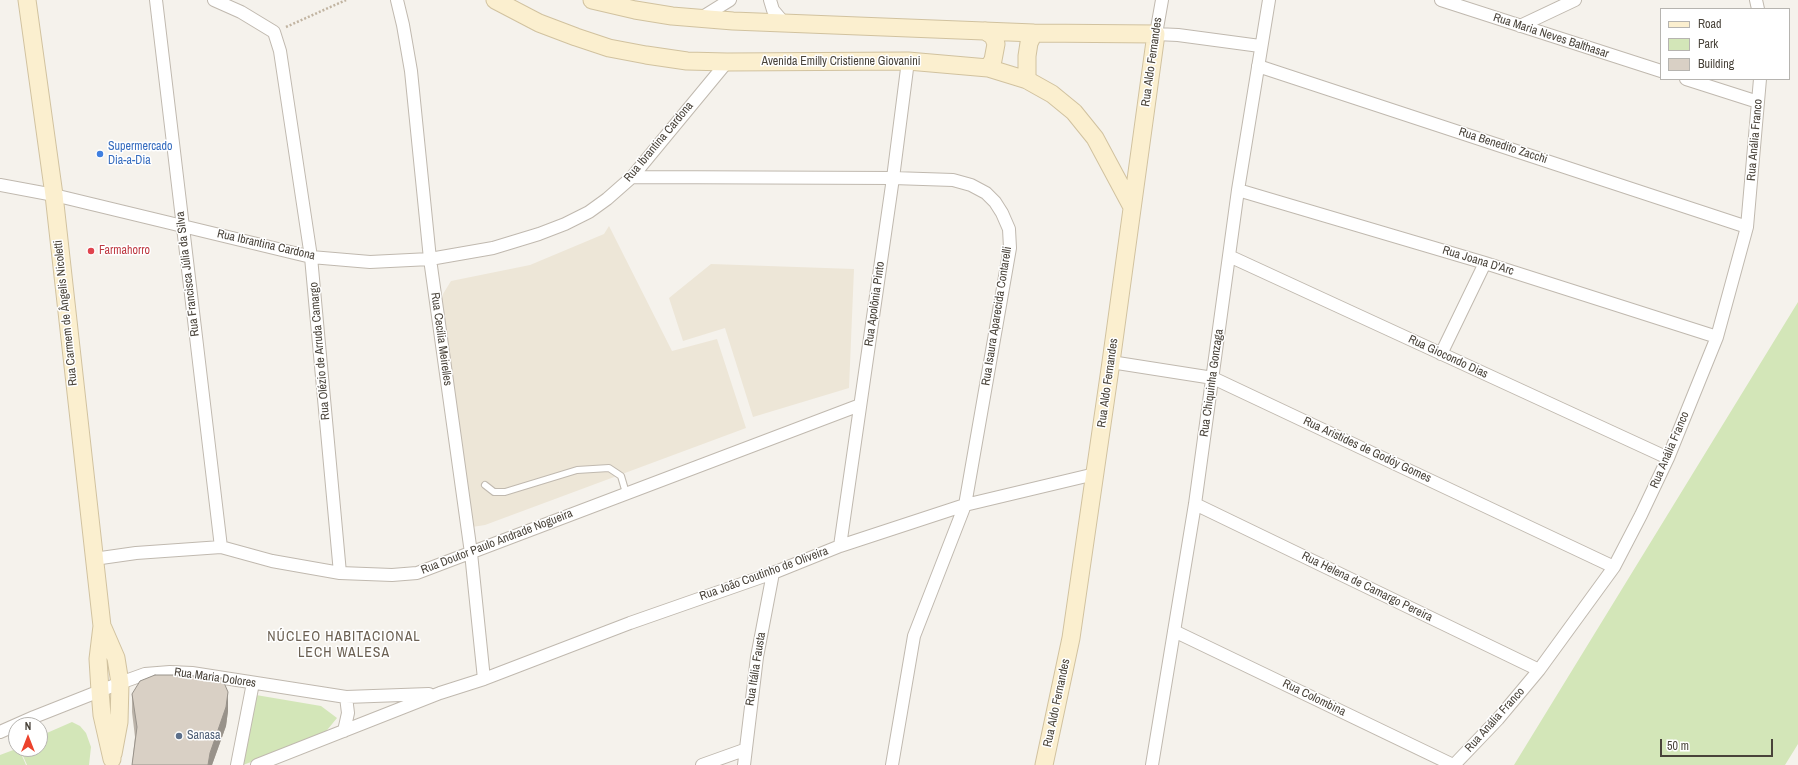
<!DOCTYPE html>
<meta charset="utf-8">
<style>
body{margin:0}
#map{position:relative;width:1798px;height:765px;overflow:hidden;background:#f5f2ec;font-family:"Archivo Narrow",sans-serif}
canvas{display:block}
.legend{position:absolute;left:1660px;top:8px;width:130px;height:72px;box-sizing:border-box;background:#fff;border:1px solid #b6b4b0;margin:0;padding:5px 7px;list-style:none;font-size:12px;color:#49433a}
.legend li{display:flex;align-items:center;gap:8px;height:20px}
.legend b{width:20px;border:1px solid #b6b4b0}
.north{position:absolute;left:8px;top:717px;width:40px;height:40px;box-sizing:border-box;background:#fff;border:1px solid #b6b4b0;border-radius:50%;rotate:0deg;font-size:11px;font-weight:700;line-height:16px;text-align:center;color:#49433a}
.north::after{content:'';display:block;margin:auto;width:14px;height:18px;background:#ec422c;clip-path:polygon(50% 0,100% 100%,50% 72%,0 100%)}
.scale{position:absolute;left:1660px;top:739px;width:113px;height:18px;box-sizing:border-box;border:2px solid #49433a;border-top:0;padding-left:5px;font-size:12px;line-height:14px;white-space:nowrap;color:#49433a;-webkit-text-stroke:3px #fff;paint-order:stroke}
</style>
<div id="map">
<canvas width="1798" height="765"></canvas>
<ul class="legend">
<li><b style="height:5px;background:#fbefcf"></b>Road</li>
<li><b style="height:11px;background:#d3e6b8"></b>Park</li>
<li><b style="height:11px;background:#d9d0c5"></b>Building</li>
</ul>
<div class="north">N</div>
<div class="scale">50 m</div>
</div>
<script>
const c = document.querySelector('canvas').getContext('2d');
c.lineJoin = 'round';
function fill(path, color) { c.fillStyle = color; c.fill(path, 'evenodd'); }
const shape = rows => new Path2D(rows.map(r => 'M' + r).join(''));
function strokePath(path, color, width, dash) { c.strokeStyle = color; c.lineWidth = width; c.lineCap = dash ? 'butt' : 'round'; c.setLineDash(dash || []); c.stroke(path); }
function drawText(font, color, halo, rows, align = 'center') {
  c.font = font + ' "Archivo Narrow",sans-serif'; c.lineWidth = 3; c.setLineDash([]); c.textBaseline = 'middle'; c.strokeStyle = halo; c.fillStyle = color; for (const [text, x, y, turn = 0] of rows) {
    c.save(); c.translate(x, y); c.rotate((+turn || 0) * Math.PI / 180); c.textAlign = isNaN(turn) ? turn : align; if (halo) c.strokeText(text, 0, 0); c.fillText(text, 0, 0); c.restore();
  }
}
fill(shape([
 [609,226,672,351,717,339,746,428,485,525,472,527,440,311,443,294,451,281,530,265,604,234],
 [711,264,854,269,849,388,753,417,725,328,683,341,669,298]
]), '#ede6d7');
fill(shape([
 [1798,302,1798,744,1785,765,1514,765],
 [256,695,321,706,337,718,323,735,243,765],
 [72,722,80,726,86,733,91,747,89,765,27,765,20,749,40,749,40,736],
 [16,749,19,749,26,765,0,765,0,755]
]), '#d3e6b8');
const lane = shape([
 [485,485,494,492,505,492,577,470,609,468,621,476,626,493]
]);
const street = shape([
 [156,0,221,547],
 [214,0,241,12,274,32,280,51,311,257,340,573],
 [397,0,403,25,411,71,430,259,471,553,484,679],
 [770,0,773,10,784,23],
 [1162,0,1156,34,1178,35,1260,46],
 [1441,0,1661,71],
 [1756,0,1758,9],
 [701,18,730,0],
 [1520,26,1575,0],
 [1258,66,1747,227],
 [1686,79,1758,102],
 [632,177,893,178,953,180,971,185,986,193,995,202,1002,213,1009,229,1010,248,965,505,914,636,892,765],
 [0,185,54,195,311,257,370,262,430,259,493,248,539,234,565,224,589,212,607,199,632,177,727,62],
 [1238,190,1485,263,1717,337],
 [1229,256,1668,458],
 [1441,354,1485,263],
 [1111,362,1213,378,1614,567],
 [1195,504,1539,670],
 [840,546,893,178,908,61],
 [94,559,136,553,221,547,272,561,340,573,392,575,417,573,860,405],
 [1174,631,1453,765],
 [344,731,348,713,346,697],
 [0,732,34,717,120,683,145,674,170,672,192,673,346,697,429,694],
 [237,765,253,683],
 [257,765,440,693,484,679,630,623,773,573,840,546,965,505,1095,474],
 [702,765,744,750],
 [744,765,757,657,773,573],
 [1152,765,1195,504,1238,190,1269,0],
 [1454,765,1498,719,1539,670,1614,567,1641,515,1668,458,1717,337,1747,227,1760,79]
]);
const secondary = shape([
 [27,0,54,195,102,626,98,659,100,691,102,715,112,759],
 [495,0,539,23,576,37,609,48,646,55,687,61,727,62,908,61,988,68,1027,80,1052,94,1074,112,1095,138,1132,207],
 [592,0,635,10,672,16,733,21,1034,33,1156,34,1111,362,1071,638,1044,765],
 [985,31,993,36,996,44,993,60,988,68],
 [1027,80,1027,56,1029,43,1034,33],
 [103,628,116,658,120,683,119,722,113,754]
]);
strokePath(lane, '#c0b9af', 8);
strokePath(street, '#c0b9af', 14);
strokePath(secondary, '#d1c29f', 19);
strokePath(shape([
 [286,27,346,0]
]), '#c1b4a1', 2.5, [2, 2]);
strokePath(lane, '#fff', 6);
strokePath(street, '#fff', 12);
strokePath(secondary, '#fbefcf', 17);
fill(shape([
 [132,694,228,711,226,726,212,765,132,765,135,737,132,712]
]), '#bbb3a9');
fill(shape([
 [228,692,228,711,226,726,212,765,208,765,210,753]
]), '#98928a');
const building = shape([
 [155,675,180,675,222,678,228,692,226,707,210,753,208,765,132,765,137,727,132,694,140,681,155,675]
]);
fill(building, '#d9d0c5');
strokePath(building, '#98928a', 1);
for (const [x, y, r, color] of [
 [100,154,4,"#3f7fe0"],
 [91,251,4,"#e0444e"],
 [179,736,4,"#5c6f8a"]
]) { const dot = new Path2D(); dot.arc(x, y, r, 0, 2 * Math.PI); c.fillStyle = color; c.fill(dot); strokePath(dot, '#fff', 1.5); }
drawText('12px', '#49433a', '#fff', [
 ["Rua Maria Neves Balthasar",1551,36,18],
 ["Avenida Emilly Cristienne Giovanini",841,62],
 ["Rua Aldo Fernandes",1152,62,-82],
 ["Rua Anália Franco",1755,140,-85],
 ["Rua Ibrantina Cardona",659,142,-50],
 ["Rua Benedito Zacchi",1503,146,18],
 ["Rua Ibrantina Cardona",266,245,13],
 ["Rua Joana D'Arc",1478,261,17],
 ["Rua Francisca Júlia da Silva",188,274,-97],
 ["Rua Apolônia Pinto",875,304,-82],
 ["Rua Carmem de Ângelis Nicoletti",66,313,-96],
 ["Rua Isaura Aparecida Contarelli",997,316,-81],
 ["Rua Cecília Meirelles",441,339,82],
 ["Rua Olézio de Arruda Camargo",320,351,-95],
 ["Rua Giocondo Dias",1448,357,25],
 ["Rua Aldo Fernandes",1108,383,-82],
 ["Rua Chiquinha Gonzaga",1212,383,-82],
 ["Rua Aristides de Godóy Gomes",1367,450,25],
 ["Rua Anália Franco",1670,450,-67],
 ["Rua Doutor Paulo Andrade Nogueira",497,542,-21],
 ["Rua João Coutinho de Oliveira",764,574,-20],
 ["Rua Helena de Camargo Pereira",1367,587,26],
 ["Rua Itália Fausta",756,669,-81],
 ["Rua Maria Dolores",215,678,8],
 ["Rua Colombina",1314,698,26],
 ["Rua Aldo Fernandes",1057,703,-78],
 ["Rua Anália Franco",1495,720,-48]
]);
drawText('12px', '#366cbe', '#fff', [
 ["Supermercado",108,147],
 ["Dia-a-Dia",108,161]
], 'left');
drawText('12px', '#be3a42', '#fff', [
 ["Farmahorro",99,251]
], 'left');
drawText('12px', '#4e5e75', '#fff', [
 ["Sanasa",187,736]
], 'left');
c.letterSpacing = '1px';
drawText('14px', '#6b6052', '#fff', [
 ["NÚCLEO HABITACIONAL",344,637],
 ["LECH WALESA",344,653]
]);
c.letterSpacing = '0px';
</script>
